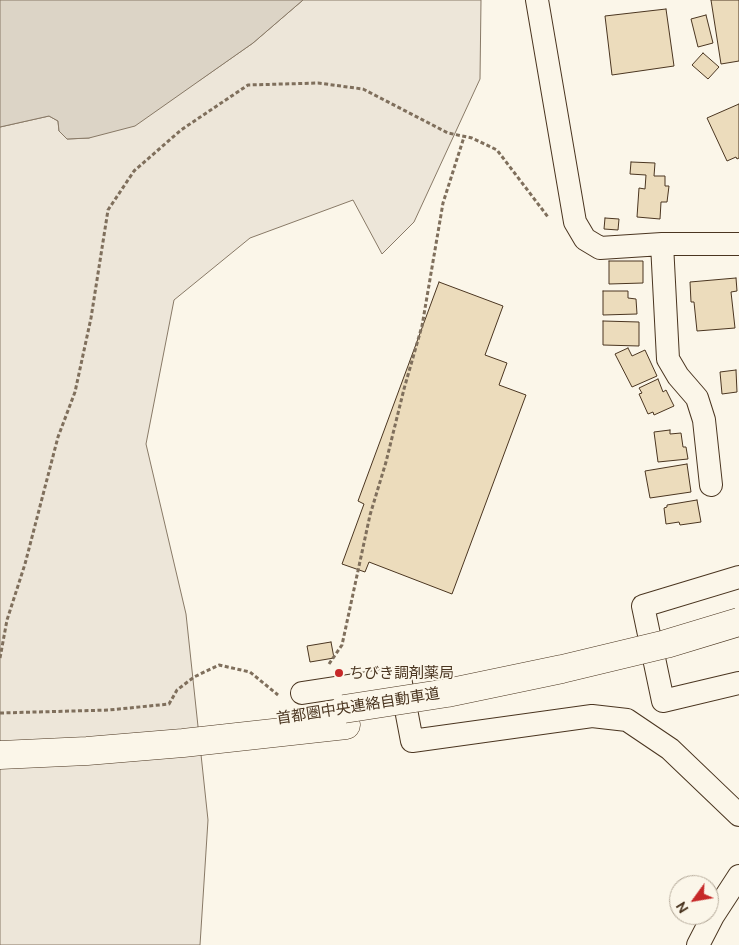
<!DOCTYPE html>
<meta charset="utf-8">
<style>
body{margin:0}
#map{position:relative;width:739px;height:945px;overflow:hidden;background:#fbf6e9;font-family:Ubuntu,sans-serif}
canvas{display:block}
.north{position:absolute;left:669px;top:875px;width:50px;height:50px;box-sizing:border-box;background:#fbf6e9;border:1px solid #b4a999;border-radius:50%;rotate:238deg;font-size:14px;font-weight:700;line-height:20px;text-align:center;color:#4a3520}
.north::after{content:'';display:block;margin:auto;width:18px;height:22px;background:#c62828;clip-path:polygon(50% 0,100% 100%,50% 72%,0 100%)}
</style>
<div id="map">
<canvas width="739" height="945"></canvas>
<div class="north">N</div>
</div>
<script>
const c = document.querySelector('canvas').getContext('2d');
c.lineJoin = 'round';
function fill(path, color) { c.fillStyle = color; c.fill(path, 'evenodd'); }
const shape = rows => new Path2D(rows.map(r => 'M' + r).join(''));
function strokePath(path, color, width, dash) { c.strokeStyle = color; c.lineWidth = width; c.lineCap = dash ? 'butt' : 'round'; c.setLineDash(dash || []); c.stroke(path); }
function drawText(font, color, halo, rows, align = 'center') {
  c.font = font + ' Ubuntu,"Noto Sans JP",sans-serif'; c.lineWidth = 4; c.setLineDash([]); c.textBaseline = 'middle'; c.strokeStyle = halo; c.fillStyle = color; for (const [text, x, y, turn = 0] of rows) {
    c.save(); c.translate(x, y); c.rotate((+turn || 0) * Math.PI / 180); c.textAlign = isNaN(turn) ? turn : align; if (halo) c.strokeText(text, 0, 0); c.fillText(text, 0, 0); c.restore();
  }
}
const green = shape([
 [303,0,481,0,480,79,414,222,382,254,353,200,250,238,174,300,146,444,186,614,208,820,200,945,0,945,0,127,49,116,58,121,59,131,67,139,89,138,200,80,253,43,303,0]
]);
fill(green, '#ede6d9');
strokePath(green, '#887966', 1);
const water = shape([
 [0,0,303,0,253,43,135,126,89,138,67,139,59,131,58,121,49,116,0,127,0,0]
]);
fill(water, '#dcd4c6');
strokePath(water, '#887966', 1);
const building = shape([
 [711,0,739,0,739,61,721,64,711,0],
 [666,9,674,66,612,75,605,16,666,9],
 [706,15,713,43,698,47,691,19,706,15],
 [703,53,719,67,708,79,692,65,703,53],
 [739,104,739,158,737,159,736,157,727,161,707,118,739,104],
 [631,162,655,163,654,176,665,176,665,186,669,186,667,202,661,202,660,219,637,217,639,188,645,189,646,175,630,174,631,162],
 [605,218,619,219,618,230,604,229,605,218],
 [609,261,643,261,643,283,609,284,609,261],
 [736,278,737,291,731,292,735,328,697,331,694,302,691,302,690,282,736,278],
 [439,282,503,306,485,355,507,363,499,385,526,395,452,594,369,562,365,572,342,564,364,504,358,501,439,282],
 [603,291,628,291,628,298,636,299,637,314,603,315,603,291],
 [603,321,639,322,639,346,603,345,603,321],
 [628,348,632,356,645,350,657,376,632,387,615,354,628,348],
 [736,370,737,392,722,394,720,372,736,370],
 [658,379,663,392,666,390,674,406,654,415,653,412,648,414,639,394,642,393,639,388,658,379],
 [670,430,670,434,681,433,683,447,686,447,688,459,658,462,654,432,670,430],
 [687,464,691,492,650,498,645,471,687,464],
 [697,500,701,522,680,525,679,522,666,524,664,508,667,507,667,505,697,500],
 [331,642,334,658,310,662,307,646,331,642]
]);
fill(building, '#ecdcbc');
strokePath(building, '#4a3520', 1);
const minor = shape([
 [537,0,575,222,585,239,600,248,662,244,739,244],
 [662,244,668,359,678,376,697,398,704,420,711,485],
 [739,577,643,606,663,701,739,683],
 [302,693,400,678,412,741,592,716,627,720,670,749,739,815],
 [698,945,713,916,739,876]
]);
const motorway = shape([
 [0,755,87,751,183,743,346,725]
]);
strokePath(minor, '#4a3520', 24);
strokePath(motorway, '#4a3520', 29);
strokePath(shape([
 [0,658,7,620,25,564,58,437,75,392,91,318,108,210,134,171,181,130,248,85,318,83,363,89,448,133,472,138,497,150,548,217],
 [329,664,342,645,370,515,386,462,404,389,422,326,443,203,464,137],
 [0,713,109,710,169,704,177,690,194,677,219,665,250,672,278,695]
]), '#7f6f5c', 3, [4, 2.5]);
strokePath(minor, '#fbf6e9', 22);
strokePath(motorway, '#fbf6e9', 28);
const motorwayBridge = shape([
 [344,709,447,693,562,669,666,644,739,622]
]);
strokePath(motorwayBridge, '#4a3520', 29, []);
strokePath(motorwayBridge, '#fbf6e9', 28);
for (const [x, y, r, color] of [
 [339,673,5,"#c62828"]
]) { const dot = new Path2D(); dot.arc(x, y, r, 0, 2 * Math.PI); c.fillStyle = color; c.fill(dot); strokePath(dot, '#fbf6e9', 2); }
drawText('15px', '#4a3520', '#fbf6e9', [
 ["ちびき調剤薬局",349,673]
], 'left');
drawText('15px', '#4a3520', '#fbf6e9', [
 ["首都圏中央連絡自動車道",358,706,-9]
]);
</script>
